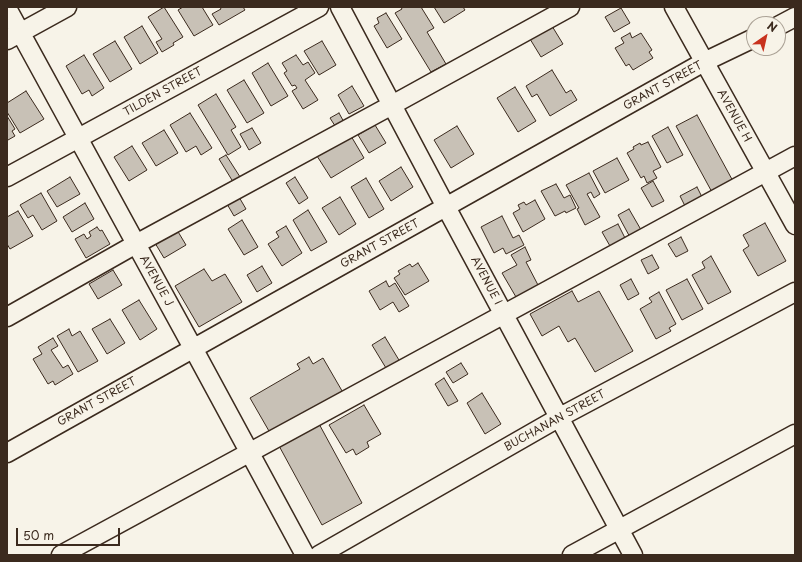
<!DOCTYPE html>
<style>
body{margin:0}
#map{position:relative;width:802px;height:562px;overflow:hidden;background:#f7f3e8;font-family:"Playpen Sans",sans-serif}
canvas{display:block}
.frame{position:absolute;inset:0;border:8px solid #3b2a1e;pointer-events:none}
.north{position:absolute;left:746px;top:16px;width:40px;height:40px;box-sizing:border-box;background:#f7f3e8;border:1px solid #aca397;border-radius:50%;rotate:34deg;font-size:11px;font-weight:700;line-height:16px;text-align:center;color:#3b2a1e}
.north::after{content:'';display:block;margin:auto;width:14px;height:18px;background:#c8321e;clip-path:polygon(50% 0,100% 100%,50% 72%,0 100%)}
.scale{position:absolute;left:16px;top:528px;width:104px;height:18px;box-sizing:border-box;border:2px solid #3b2a1e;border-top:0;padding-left:5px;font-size:12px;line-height:14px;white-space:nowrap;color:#3b2a1e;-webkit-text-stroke:3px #f7f3e8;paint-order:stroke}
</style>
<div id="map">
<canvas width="802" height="562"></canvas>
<div class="frame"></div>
<div class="north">N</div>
<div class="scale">50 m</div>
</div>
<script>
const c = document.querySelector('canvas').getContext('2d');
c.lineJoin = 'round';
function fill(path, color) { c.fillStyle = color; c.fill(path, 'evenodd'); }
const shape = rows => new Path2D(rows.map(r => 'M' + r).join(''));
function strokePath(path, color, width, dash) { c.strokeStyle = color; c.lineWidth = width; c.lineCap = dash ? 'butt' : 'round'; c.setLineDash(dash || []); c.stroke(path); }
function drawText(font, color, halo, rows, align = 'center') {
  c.font = font + ' "Playpen Sans",sans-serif'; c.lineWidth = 4; c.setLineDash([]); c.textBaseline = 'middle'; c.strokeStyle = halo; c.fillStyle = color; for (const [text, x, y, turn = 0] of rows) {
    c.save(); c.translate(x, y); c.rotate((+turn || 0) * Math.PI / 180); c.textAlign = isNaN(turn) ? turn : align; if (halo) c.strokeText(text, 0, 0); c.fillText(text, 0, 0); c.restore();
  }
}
const building = shape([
 [164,7,183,37,173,43,174,45,162,52,156,42,162,39,148,17,164,7],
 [183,7,202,7,213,25,194,36,178,10,183,7],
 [220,7,243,7,245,10,219,25,212,14,221,9,220,7],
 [401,7,421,7,434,28,427,32,446,64,431,72,395,13,402,9,401,7],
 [434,7,463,7,465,10,444,23,434,7],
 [621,8,630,23,614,32,605,17,621,8],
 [386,13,402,39,387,48,374,26,379,23,377,18,386,13],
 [142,26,158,53,140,64,124,37,142,26],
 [552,26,563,44,541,57,530,39,552,26],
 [630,33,632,38,641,33,652,50,649,52,653,58,633,70,629,64,626,66,615,48,624,43,621,38,630,33],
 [115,41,132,69,110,82,93,54,115,41],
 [322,41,336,65,319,75,304,51,322,41],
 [84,55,104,88,92,96,89,90,82,94,66,66,84,55],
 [296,55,303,65,308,62,315,73,305,80,318,100,303,109,292,91,297,88,295,85,292,86,284,73,287,71,282,63,296,55],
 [268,63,288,96,271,106,252,73,268,63],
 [552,70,566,93,571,90,577,100,550,116,537,94,532,97,526,86,552,70],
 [244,80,264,113,247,123,227,90,244,80],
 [352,86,364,106,349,114,338,95,352,86],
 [515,87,536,121,518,132,497,98,515,87],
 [26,91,44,119,20,133,7,112,7,103,26,91],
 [216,94,236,127,231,130,241,147,228,155,198,105,216,94],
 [190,113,212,148,201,155,196,146,186,152,170,125,190,113],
 [339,113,345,124,337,129,330,118,339,113],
 [697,115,734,183,713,194,676,126,697,115],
 [7,116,15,129,12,131,15,136,8,140,7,139,7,116],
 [375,125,386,143,369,153,358,135,375,125],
 [457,126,474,154,451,168,434,140,457,126],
 [668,127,683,155,667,163,652,136,668,127],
 [252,128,261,143,249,150,240,134,252,128],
 [164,130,178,153,156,166,142,143,164,130],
 [351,136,364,158,331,178,317,156,351,136],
 [648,142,661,167,653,171,657,178,647,183,644,176,641,178,627,153,634,149,633,147,640,143,641,145,648,142],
 [132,146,147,170,129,181,114,157,132,146],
 [226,155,242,180,235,185,219,159,226,155],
 [617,158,629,180,605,193,593,171,617,158],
 [401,167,413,187,391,201,379,181,401,167],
 [589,173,600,194,594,198,591,192,587,194,600,217,585,225,577,209,579,208,566,185,589,173],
 [70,177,80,194,57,207,47,191,70,177],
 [295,177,308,198,299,204,286,183,295,177],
 [366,178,384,209,369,218,351,187,366,178],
 [653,181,664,201,652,207,641,188,653,181],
 [556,184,564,198,570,195,576,208,566,213,565,211,555,216,541,191,556,184],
 [697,187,704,201,687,210,680,196,697,187],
 [41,193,57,221,42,230,33,215,28,218,20,205,41,193],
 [239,197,246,209,234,216,227,204,239,197],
 [340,197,356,224,339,235,322,208,340,197],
 [535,200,545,219,523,232,513,213,520,209,518,205,524,202,526,205,535,200],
 [85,203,94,219,72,232,63,217,85,203],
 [629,209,644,235,632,241,618,215,629,209],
 [308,210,327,242,311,251,293,220,308,210],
 [18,211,33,236,10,249,7,244,7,217,18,211],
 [502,216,513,238,519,235,524,245,506,254,503,248,494,253,481,227,502,216],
 [242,220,258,247,244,255,228,229,242,220],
 [765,223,786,261,758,276,743,250,749,246,743,235,765,223],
 [618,224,625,238,610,246,602,232,618,224],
 [286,226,302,253,282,266,268,244,279,237,276,232,286,226],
 [97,227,100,231,102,230,110,244,86,258,75,239,84,234,87,239,91,236,89,232,97,227],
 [177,230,186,245,164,258,155,243,177,230],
 [681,237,688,251,676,257,668,244,681,237],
 [525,247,531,260,526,262,538,285,516,297,502,273,517,265,511,255,525,247],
 [652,255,659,268,648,274,641,260,652,255],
 [711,256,731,292,708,304,692,275,705,268,702,262,711,256],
 [418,263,429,281,405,295,394,278,400,274,398,271,410,264,412,267,418,263],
 [262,266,272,283,257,292,247,275,262,266],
 [204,269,212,281,225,274,242,302,199,327,175,286,204,269],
 [113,270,122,285,98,299,89,284,113,270],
 [631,279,639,294,628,300,620,285,631,279],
 [687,279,703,309,682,320,666,290,687,279],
 [386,281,389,287,395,283,409,306,399,312,393,302,380,310,369,291,386,281],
 [572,291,578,302,599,291,633,351,595,372,575,338,568,342,559,326,542,336,530,314,572,291],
 [659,292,676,324,669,328,671,331,656,339,640,309,652,302,649,298,659,292],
 [139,300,157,329,140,340,122,310,139,300],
 [110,319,125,343,107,354,92,329,110,319],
 [69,329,72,336,80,331,98,361,78,372,57,336,69,329],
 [385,337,402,365,389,373,372,345,385,337],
 [53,338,58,346,51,350,63,368,68,365,73,374,55,385,53,381,48,384,33,359,42,354,38,347,53,338],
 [309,357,313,364,323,358,345,396,273,438,250,398,300,369,297,364,309,357],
 [461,363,468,374,453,383,446,372,461,363],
 [444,378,458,401,448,406,435,384,444,378],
 [482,393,501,424,485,434,467,403,482,393],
 [364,405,381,434,367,442,369,447,356,455,353,449,346,453,329,425,364,405],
 [318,422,362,503,322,525,278,444,318,422]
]);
fill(building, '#c8c1b6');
strokePath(building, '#3b2a1e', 1);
const minor = shape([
 [340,7,446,207,633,555],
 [674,7,795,225],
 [7,8,193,348,305,555],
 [778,26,795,17],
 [7,40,67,7],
 [7,177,319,7],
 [7,317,136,244,392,105,570,7],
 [7,453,704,62,754,38],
 [61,555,795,156],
 [319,555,560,417,795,292],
 [572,555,795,434]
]);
strokePath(minor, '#3b2a1e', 21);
strokePath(minor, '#f7f3e8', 18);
drawText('11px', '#3b2a1e', '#f7f3e8', [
 ["GRANT STREET",663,86,-29],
 ["TILDEN STREET",163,92,-29],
 ["AVENUE H",734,116,61],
 ["GRANT STREET",380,244,-29],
 ["AVENUE J",156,281,61],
 ["AVENUE I",486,281,62],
 ["GRANT STREET",97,402,-29],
 ["BUCHANAN STREET",555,421,-29]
]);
</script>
